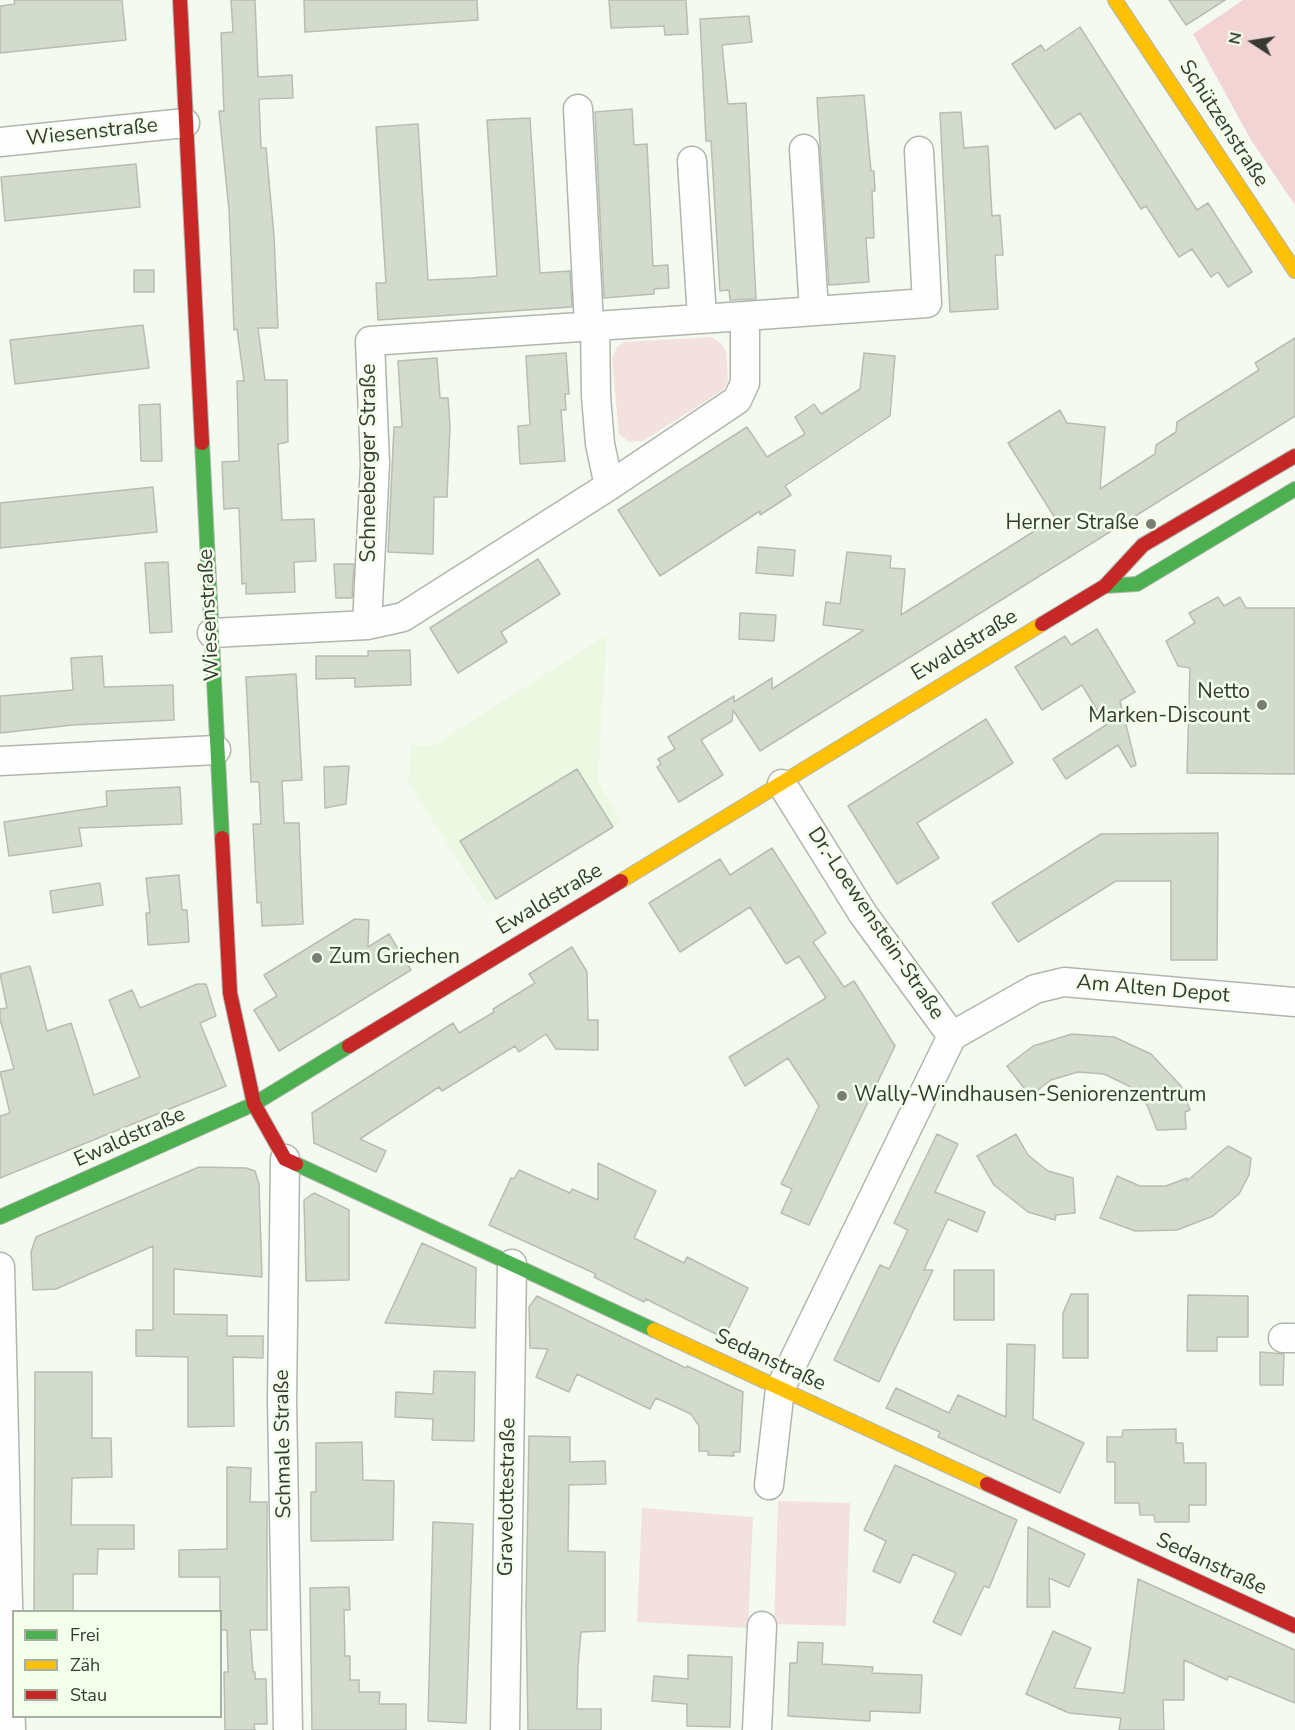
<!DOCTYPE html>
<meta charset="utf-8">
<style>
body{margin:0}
#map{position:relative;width:1295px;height:1730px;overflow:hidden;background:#f4faef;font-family:"Nunito Sans",sans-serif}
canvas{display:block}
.legend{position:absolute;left:12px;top:1610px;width:210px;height:108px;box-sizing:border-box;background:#f3ffea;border:2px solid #a8b1a1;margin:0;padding:8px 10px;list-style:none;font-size:18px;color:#373b33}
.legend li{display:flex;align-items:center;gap:12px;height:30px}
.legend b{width:30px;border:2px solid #a8b1a1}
.north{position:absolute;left:1223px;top:12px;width:60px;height:60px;-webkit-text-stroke:4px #f3ffea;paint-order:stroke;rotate:282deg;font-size:16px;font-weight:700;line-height:24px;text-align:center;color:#373b33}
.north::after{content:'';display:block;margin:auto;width:21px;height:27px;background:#373b33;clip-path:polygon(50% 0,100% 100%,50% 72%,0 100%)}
</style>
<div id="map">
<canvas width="1295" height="1730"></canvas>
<ul class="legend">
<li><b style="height:8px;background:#4caf50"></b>Frei</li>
<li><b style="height:8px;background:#ffc107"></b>Zäh</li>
<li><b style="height:8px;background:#c62828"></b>Stau</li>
</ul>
<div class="north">N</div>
</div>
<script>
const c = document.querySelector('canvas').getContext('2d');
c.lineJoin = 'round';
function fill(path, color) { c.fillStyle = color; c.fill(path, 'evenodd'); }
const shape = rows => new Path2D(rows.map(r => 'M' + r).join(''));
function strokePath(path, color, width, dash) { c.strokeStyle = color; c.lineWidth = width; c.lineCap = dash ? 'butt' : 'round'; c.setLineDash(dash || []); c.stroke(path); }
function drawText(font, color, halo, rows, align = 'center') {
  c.font = font + ' "Nunito Sans",sans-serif'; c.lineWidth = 5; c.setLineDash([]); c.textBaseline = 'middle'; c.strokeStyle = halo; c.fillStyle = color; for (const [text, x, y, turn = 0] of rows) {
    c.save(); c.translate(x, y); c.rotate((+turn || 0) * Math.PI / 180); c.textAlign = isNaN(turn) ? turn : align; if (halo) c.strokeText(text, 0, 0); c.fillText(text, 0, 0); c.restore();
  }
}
fill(shape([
 [607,635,598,781,621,822,487,905,408,783,411,745,434,745]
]), '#edf8e3');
fill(shape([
 [712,337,721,343,726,351,728,381,723,390,643,441,630,442,619,435,612,358,617,347,624,342],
 [778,1501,850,1503,846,1626,774,1624],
 [642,1508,753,1517,748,1628,637,1622]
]), '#f3e1e0');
fill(shape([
 [1243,0,1295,0,1295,205,1251,140,1193,34]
]), '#f3d4d5');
const building = shape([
 [14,0,122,0,126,40,0,53,0,6,15,4,14,0],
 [231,0,255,0,258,77,292,75,293,98,259,99,261,148,266,148,274,236,278,328,258,328,265,380,287,380,288,442,278,444,282,520,314,519,316,561,294,562,295,592,246,594,246,583,242,584,239,508,224,509,222,462,239,461,237,381,244,381,237,329,234,330,229,210,219,111,224,111,221,33,233,32,231,0],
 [304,0,477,0,478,20,305,32,304,0],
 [609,0,686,0,688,34,665,35,664,26,611,28,609,0],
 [1169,0,1225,0,1186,25,1169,0],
 [749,16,752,42,722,45,728,104,746,103,756,299,730,300,729,290,720,291,711,141,706,141,700,19,749,16],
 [1080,27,1197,210,1208,203,1252,272,1228,287,1218,272,1211,277,1192,249,1179,257,1146,206,1141,209,1080,113,1055,129,1012,64,1041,45,1045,51,1080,27],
 [864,95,871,171,874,171,875,191,872,191,874,238,866,238,869,282,829,285,817,98,864,95],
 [632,109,634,145,647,144,653,266,668,265,669,288,654,289,654,294,604,298,595,112,632,109],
 [961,112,964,148,988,146,992,216,1000,215,1003,255,995,255,998,309,950,312,940,113,961,112],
 [530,118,540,273,570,271,572,307,378,320,376,283,386,283,376,127,418,124,428,280,471,278,497,276,487,120,530,118],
 [136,164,140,207,5,221,1,177,136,164],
 [134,270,154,270,154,292,134,292,134,270],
 [143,325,149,368,15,384,10,340,143,325],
 [1295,338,1295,416,760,751,733,710,732,721,701,740,723,775,679,802,657,767,661,764,658,759,675,749,668,737,734,696,734,702,772,678,772,689,864,630,823,625,826,602,840,604,847,552,891,556,890,568,905,569,901,615,1055,518,1008,443,1060,410,1067,423,1105,427,1100,489,1155,454,1156,445,1176,432,1177,422,1259,370,1255,363,1295,338],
 [566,353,569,394,565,394,566,410,561,410,565,461,520,464,518,426,530,425,526,356,566,353],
 [864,353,895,356,890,416,785,486,791,495,760,515,760,511,660,576,618,510,747,427,767,457,805,434,795,417,814,404,821,414,860,389,864,353],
 [437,358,440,398,448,398,450,426,447,497,434,497,433,554,388,552,394,427,402,427,398,361,437,358],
 [160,404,162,461,141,461,139,405,160,404],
 [153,487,157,532,0,548,0,503,153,487],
 [758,547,795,550,793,576,756,573,758,547],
 [538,559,560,594,501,632,507,642,458,673,430,628,538,559],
 [168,562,172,632,150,633,145,563,168,562],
 [334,564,354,564,352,598,336,598,334,564],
 [1218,597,1224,606,1240,597,1246,608,1295,608,1295,774,1187,773,1190,668,1178,666,1166,641,1195,623,1189,613,1218,597],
 [740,613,776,615,774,641,739,639,740,613],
 [1097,629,1135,692,1120,701,1136,765,1131,767,1118,745,1066,779,1053,759,1106,725,1082,685,1042,710,1015,667,1065,636,1071,645,1097,629],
 [410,650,411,685,355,687,355,678,316,679,316,656,368,656,368,651,410,650],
 [102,656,104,687,173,685,174,720,73,725,0,733,0,696,73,690,71,658,102,656],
 [296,674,302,780,282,781,284,823,299,823,303,924,262,926,261,902,257,903,253,824,261,824,259,782,251,782,246,677,296,674],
 [986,719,1013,763,917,823,939,858,897,884,848,806,986,719],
 [349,766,346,804,325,808,324,767,349,766],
 [577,769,613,827,496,899,460,841,577,769],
 [180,787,182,824,79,828,82,846,9,856,4,822,107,806,106,791,180,787],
 [1218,833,1217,960,1171,960,1171,881,1116,881,1018,942,992,903,1101,834,1218,833],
 [772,848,826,933,813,942,844,987,854,981,895,1046,809,1225,781,1213,792,1189,781,1184,819,1106,788,1058,745,1086,729,1057,826,998,799,956,786,964,750,907,680,952,649,903,720,859,730,875,772,848],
 [179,875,182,910,187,910,189,942,148,945,146,913,150,913,146,878,179,875],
 [100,883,103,905,53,913,50,891,100,883],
 [355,919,369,920,368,947,389,934,411,970,279,1051,254,1010,277,996,264,975,355,919],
 [572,947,587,972,588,1020,598,1020,598,1050,556,1049,546,1034,519,1052,515,1046,442,1091,439,1087,360,1139,386,1151,376,1172,314,1143,312,1113,453,1023,459,1033,494,1012,493,1009,535,983,529,974,572,947],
 [30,966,47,1031,71,1023,94,1095,140,1077,109,1000,132,990,140,1008,197,984,206,984,216,1016,200,1023,226,1086,0,1178,0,1116,10,1113,0,1072,14,1069,0,1019,0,1009,7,1008,0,974,30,966],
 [1072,1034,1114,1037,1151,1054,1181,1086,1190,1110,1185,1112,1186,1129,1157,1130,1147,1105,1129,1086,1104,1074,1078,1072,1051,1080,1030,1096,1007,1066,1033,1046,1072,1034],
 [937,1134,958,1144,935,1192,985,1212,977,1232,948,1219,924,1270,933,1270,879,1382,834,1360,880,1265,889,1269,908,1230,894,1223,937,1134],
 [1016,1134,1028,1155,1048,1171,1073,1178,1075,1213,1056,1215,1055,1220,1028,1212,994,1185,977,1156,1016,1134],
 [1228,1146,1251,1158,1249,1175,1239,1194,1213,1216,1177,1230,1135,1231,1100,1218,1117,1176,1140,1186,1166,1186,1187,1178,1187,1181,1228,1146],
 [598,1163,656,1191,634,1238,684,1263,687,1257,748,1288,724,1338,646,1299,644,1302,594,1277,596,1274,489,1225,511,1178,514,1179,519,1170,570,1193,572,1189,598,1200,598,1163],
 [199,1167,246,1168,255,1171,259,1184,262,1277,174,1269,174,1314,227,1315,227,1336,263,1336,263,1358,233,1357,234,1426,188,1427,188,1357,136,1356,136,1330,153,1330,153,1246,56,1289,33,1290,31,1252,36,1237,199,1167],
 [314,1193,349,1210,349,1280,306,1281,304,1200,314,1193],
 [422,1243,476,1268,475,1328,385,1323,422,1243],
 [954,1270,994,1270,994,1320,954,1320,954,1270],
 [1071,1294,1088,1294,1088,1358,1063,1358,1063,1313,1071,1294],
 [1188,1295,1248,1296,1248,1337,1217,1337,1217,1351,1187,1351,1188,1295],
 [537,1296,686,1368,687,1366,743,1392,740,1452,733,1452,734,1456,708,1455,708,1451,699,1451,699,1426,691,1414,656,1398,650,1409,577,1374,569,1392,536,1377,548,1349,530,1348,529,1307,537,1296],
 [1007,1344,1035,1345,1033,1419,1084,1443,1060,1493,938,1437,940,1432,886,1408,896,1388,949,1413,958,1395,1006,1417,1007,1344],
 [1260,1352,1284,1354,1283,1385,1260,1385,1260,1352],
 [434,1371,475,1372,474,1441,432,1440,433,1419,395,1417,396,1392,433,1394,434,1371],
 [35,1372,92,1372,92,1438,111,1438,112,1477,72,1478,71,1525,134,1525,134,1549,98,1549,97,1574,73,1574,73,1611,34,1611,35,1372],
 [1176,1429,1176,1443,1183,1443,1184,1463,1206,1463,1206,1505,1189,1505,1189,1522,1155,1522,1154,1515,1140,1515,1139,1503,1115,1503,1115,1462,1107,1462,1107,1437,1122,1437,1123,1430,1176,1429],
 [529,1436,570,1437,570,1462,605,1461,606,1484,569,1485,568,1551,605,1552,605,1631,581,1632,578,1665,577,1709,601,1709,601,1730,528,1730,526,1609,529,1436],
 [362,1442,363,1480,394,1481,393,1540,311,1541,311,1492,316,1492,316,1443,362,1442],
 [895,1465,1017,1520,989,1588,984,1586,961,1635,933,1622,956,1573,913,1554,900,1583,873,1571,886,1541,864,1530,895,1465],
 [227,1467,251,1468,250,1502,267,1502,267,1630,250,1630,253,1672,255,1672,255,1679,266,1679,267,1724,254,1724,255,1730,225,1730,224,1672,228,1672,227,1630,220,1630,220,1577,179,1577,179,1550,227,1549,227,1467],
 [433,1522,473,1524,466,1723,428,1721,433,1522],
 [1028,1527,1085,1554,1069,1587,1049,1578,1050,1607,1027,1607,1028,1527],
 [1138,1579,1295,1650,1295,1703,1229,1676,1227,1680,1184,1660,1184,1700,1163,1700,1164,1730,1119,1730,1121,1718,1069,1713,1026,1694,1053,1631,1091,1648,1074,1688,1124,1693,1138,1579],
 [349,1587,350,1610,344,1610,345,1656,350,1656,350,1680,359,1680,359,1692,380,1692,379,1704,406,1704,406,1730,312,1730,310,1588,349,1587],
 [798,1642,823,1643,822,1664,873,1667,872,1673,922,1675,920,1713,870,1711,870,1721,788,1716,790,1663,797,1663,798,1642],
 [688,1655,732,1657,730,1727,687,1726,687,1704,652,1701,654,1676,688,1679,688,1655]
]);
fill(building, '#d3dbcc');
strokePath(building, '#b8bdb4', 1.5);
const street = shape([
 [578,109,589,325],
 [0,142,185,123],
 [804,149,814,311],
 [692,161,702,318],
 [745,316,927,303,919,151],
 [595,324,596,396,600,444,609,486],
 [212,633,367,625,403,617,609,486,737,400,745,383,745,316,370,341,375,464,367,625],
 [0,761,216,750],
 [952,1036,1035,989,1064,982,1295,1002],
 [285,1159,282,1402,288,1730],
 [0,1267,11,1730],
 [1283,1338,1295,1338],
 [769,1485,780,1389,952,1036,863,914,782,784],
 [505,1730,512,1264],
 [757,1730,762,1626]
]);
const fast = shape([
 [202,443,222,838],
 [1105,586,1137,584,1295,489],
 [296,1164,654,1330],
 [0,1217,254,1104,349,1046]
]);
const slow = shape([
 [1115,0,1295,271],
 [621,881,1042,624],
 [654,1330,987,1484]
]);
const jam = shape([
 [180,0,202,443],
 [1042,624,1105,586,1143,545,1295,456],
 [222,838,230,993,254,1104,285,1159,296,1164],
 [349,1046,621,881],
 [987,1484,1295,1626]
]);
strokePath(street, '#b1b6ad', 31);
strokePath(fast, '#b1b6ad', 16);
strokePath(slow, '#b1b6ad', 16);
strokePath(jam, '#b1b6ad', 16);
strokePath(street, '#fdfefd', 28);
strokePath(fast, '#4caf50', 14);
strokePath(slow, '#ffc107', 14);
strokePath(jam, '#c62828', 14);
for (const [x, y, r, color] of [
 [1151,524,6,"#797e75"],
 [1262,705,6,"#797e75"],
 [317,958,6,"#797e75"],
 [842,1096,6,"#797e75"]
]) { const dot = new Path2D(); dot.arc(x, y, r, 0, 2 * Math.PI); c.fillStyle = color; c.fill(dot); strokePath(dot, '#f3ffea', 2); }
drawText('21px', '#373b33', '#f3ffea', [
 ["Schützenstraße",1223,124,57],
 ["Wiesenstraße",92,133,-6],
 ["Schneeberger Straße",370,463,-90],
 ["Wiesenstraße",210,615,-93],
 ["Ewaldstraße",965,646,-31],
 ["Ewaldstraße",550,900,-31],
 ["Dr.-Loewenstein-Straße",875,924,56],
 ["Am Alten Depot",1153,990,5],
 ["Ewaldstraße",130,1138,-24],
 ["Sedanstraße",770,1361,25],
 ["Schmale Straße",284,1444,-91],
 ["Gravelottestraße",508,1497,-89],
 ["Sedanstraße",1211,1565,25]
]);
drawText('21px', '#373b33', '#f3ffea', [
 ["Herner Straße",1139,524],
 ["Netto",1250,693],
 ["Marken-Discount",1250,717],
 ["Zum Griechen",329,958,"left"],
 ["Wally-Windhausen-Seniorenzentrum",854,1096,"left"]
], 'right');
</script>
